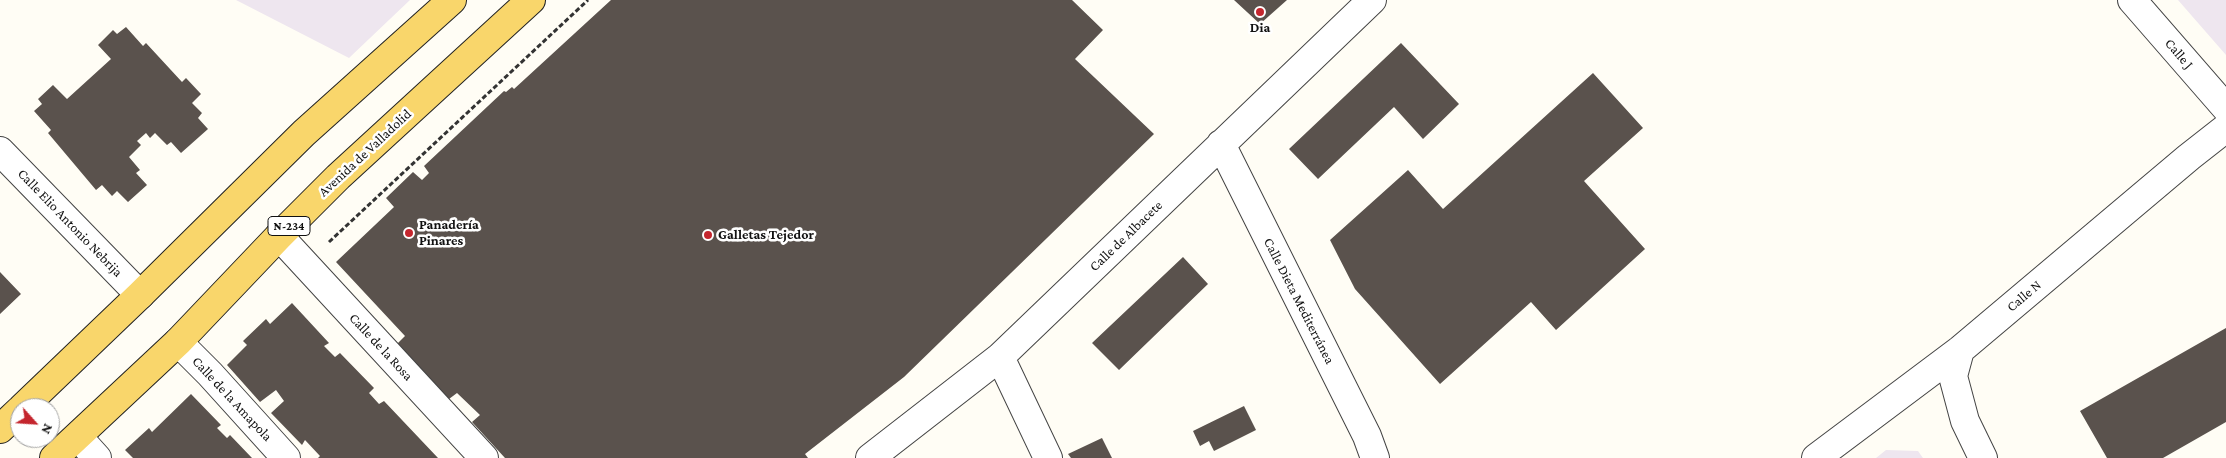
<!DOCTYPE html>
<meta charset="utf-8">
<style>
body{margin:0}
#map{position:relative;width:2226px;height:458px;overflow:hidden;background:#fffdf5;font-family:"Crimson Pro",serif}
canvas{display:block}
.north{position:absolute;left:10px;top:398px;width:50px;height:50px;box-sizing:border-box;background:#fff;border:1px solid #a0a0a0;border-radius:50%;rotate:116deg;font-size:14px;font-weight:700;line-height:20px;text-align:center;color:#111}
.north::after{content:'';display:block;margin:auto;width:18px;height:22px;background:#c4262e;clip-path:polygon(50% 0,100% 100%,50% 72%,0 100%)}
</style>
<div id="map">
<canvas width="2226" height="458"></canvas>
<div class="north">N</div>
</div>
<script>
const c = document.querySelector('canvas').getContext('2d');
c.lineJoin = 'round';
function fill(path, color) { c.fillStyle = color; c.fill(path, 'evenodd'); }
const shape = rows => new Path2D(rows.map(r => 'M' + r).join(''));
function strokePath(path, color, width, dash) { c.strokeStyle = color; c.lineWidth = width; c.lineCap = dash ? 'butt' : 'round'; c.setLineDash(dash || []); c.stroke(path); }
function drawText(font, color, halo, rows, align = 'center') {
  c.font = font + ' "Crimson Pro",serif'; c.lineWidth = 5; c.setLineDash([]); c.textBaseline = 'middle'; c.strokeStyle = halo; c.fillStyle = color; for (const [text, x, y, turn = 0] of rows) {
    c.save(); c.translate(x, y); c.rotate((+turn || 0) * Math.PI / 180); c.textAlign = isNaN(turn) ? turn : align; if (halo) c.strokeText(text, 0, 0); c.fillText(text, 0, 0); c.restore();
  }
}
fill(shape([
 [236,0,410,0,349,58],
 [2178,0,2226,0,2226,55],
 [1886,450,1918,451,1923,458,1876,458]
]), '#eee6ef');
fill(shape([
 [611,0,1072,0,1103,30,1075,59,1154,134,904,377,805,454,808,458,505,458,472,422,480,415,457,393,449,399,397,344,405,336,336,262,394,207,386,198,413,172,422,180,429,173,424,166,504,91,506,92,512,87,514,89],
 [1234,0,1287,0,1260,24],
 [126,27,143,46,146,43,182,82,186,78,201,94,192,103,202,113,198,118,208,129,181,153,171,142,167,145,155,133,150,138,146,133,137,141,141,145,129,157,140,170,136,173,147,185,128,202,117,191,112,196,102,185,96,190,48,133,51,130,34,111,42,104,38,99,53,85,67,99,111,59,98,45,113,30,117,34],
 [1401,43,1459,104,1423,139,1394,107,1318,179,1289,149],
 [1593,73,1643,128,1584,181,1645,249,1556,330,1531,302,1440,384,1355,289,1330,240,1408,170,1443,209],
 [1183,257,1208,284,1119,370,1092,343],
 [0,272,21,294,0,314],
 [292,303,329,343,324,346,335,357,340,353,374,388,369,393,379,404,384,401,438,458,318,458,320,456,305,440,302,445,271,413,284,401,276,390,260,402,227,365,247,345,243,341,266,319,270,324],
 [2226,328,2226,422,2163,458,2107,458,2080,411],
 [191,394,221,425,217,428,227,438,230,435,252,458,133,458,125,450,149,428,152,432],
 [1244,406,1256,430,1214,451,1209,441,1200,446,1193,431],
 [1102,438,1112,458,1071,458,1068,454]
]), '#5a524d');
const minor = shape([
 [2132,0,2226,108],
 [1221,144,1367,436,1375,458],
 [0,151,140,295],
 [279,236,484,458],
 [178,342,210,374,286,458],
 [1960,350,1953,376,1965,421,1983,458],
 [1000,357,1048,458],
 [78,437,97,458],
 [870,458,1000,357,1372,0],
 [1816,458,1960,350,2189,157,2226,128]
]);
const primary = shape([
 [22,408,140,295,304,133,452,0],
 [0,429,20,410],
 [54,458,178,342,279,236,338,177,531,0]
]);
strokePath(minor, '#444', 30);
strokePath(primary, '#222', 30);
strokePath(shape([
 [329,242,588,0]
]), '#333', 3, [5, 2.5]);
strokePath(minor, '#fff', 28);
strokePath(primary, '#f9d66b', 28);
for (const [x, y, r, color] of [
 [1260,12,5,"#c4262e"],
 [409,233,5,"#c4262e"],
 [708,235,5,"#c4262e"]
]) { const dot = new Path2D(); dot.arc(x, y, r, 0, 2 * Math.PI); c.fillStyle = color; c.fill(dot); strokePath(dot, '#fff', 2); }
for (const [x, y, w] of [
 [289,226,42]
]) { const box = new Path2D(); box.roundRect(x - w / 2, y - 9.5, w, 19, 4); c.fillStyle = '#fff'; c.fill(box); strokePath(box, '#111', 1); }
drawText('bold 12px', '#111', null, [
 ["N-234",289,226]
]);
drawText('bold 14px', '#111', '#fff', [
 ["Dia",1260,28,"center"],
 ["Panadería",419,225],
 ["Pinares",419,241],
 ["Galletas Tejedor",718,235]
], 'left');
drawText('14px', '#111', '#fff', [
 ["Calle J",2179,54,49],
 ["Avenida de Valladolid",365,153,-43],
 ["Calle Elio Antonio Nebrija",70,223,46],
 ["Calle de Albacete",1126,236,-44],
 ["Calle N",2024,296,-40],
 ["Calle Dieta Mediterránea",1299,301,63],
 ["Calle de la Rosa",381,347,47],
 ["Calle de la Amapola",232,399,47]
]);
</script>
